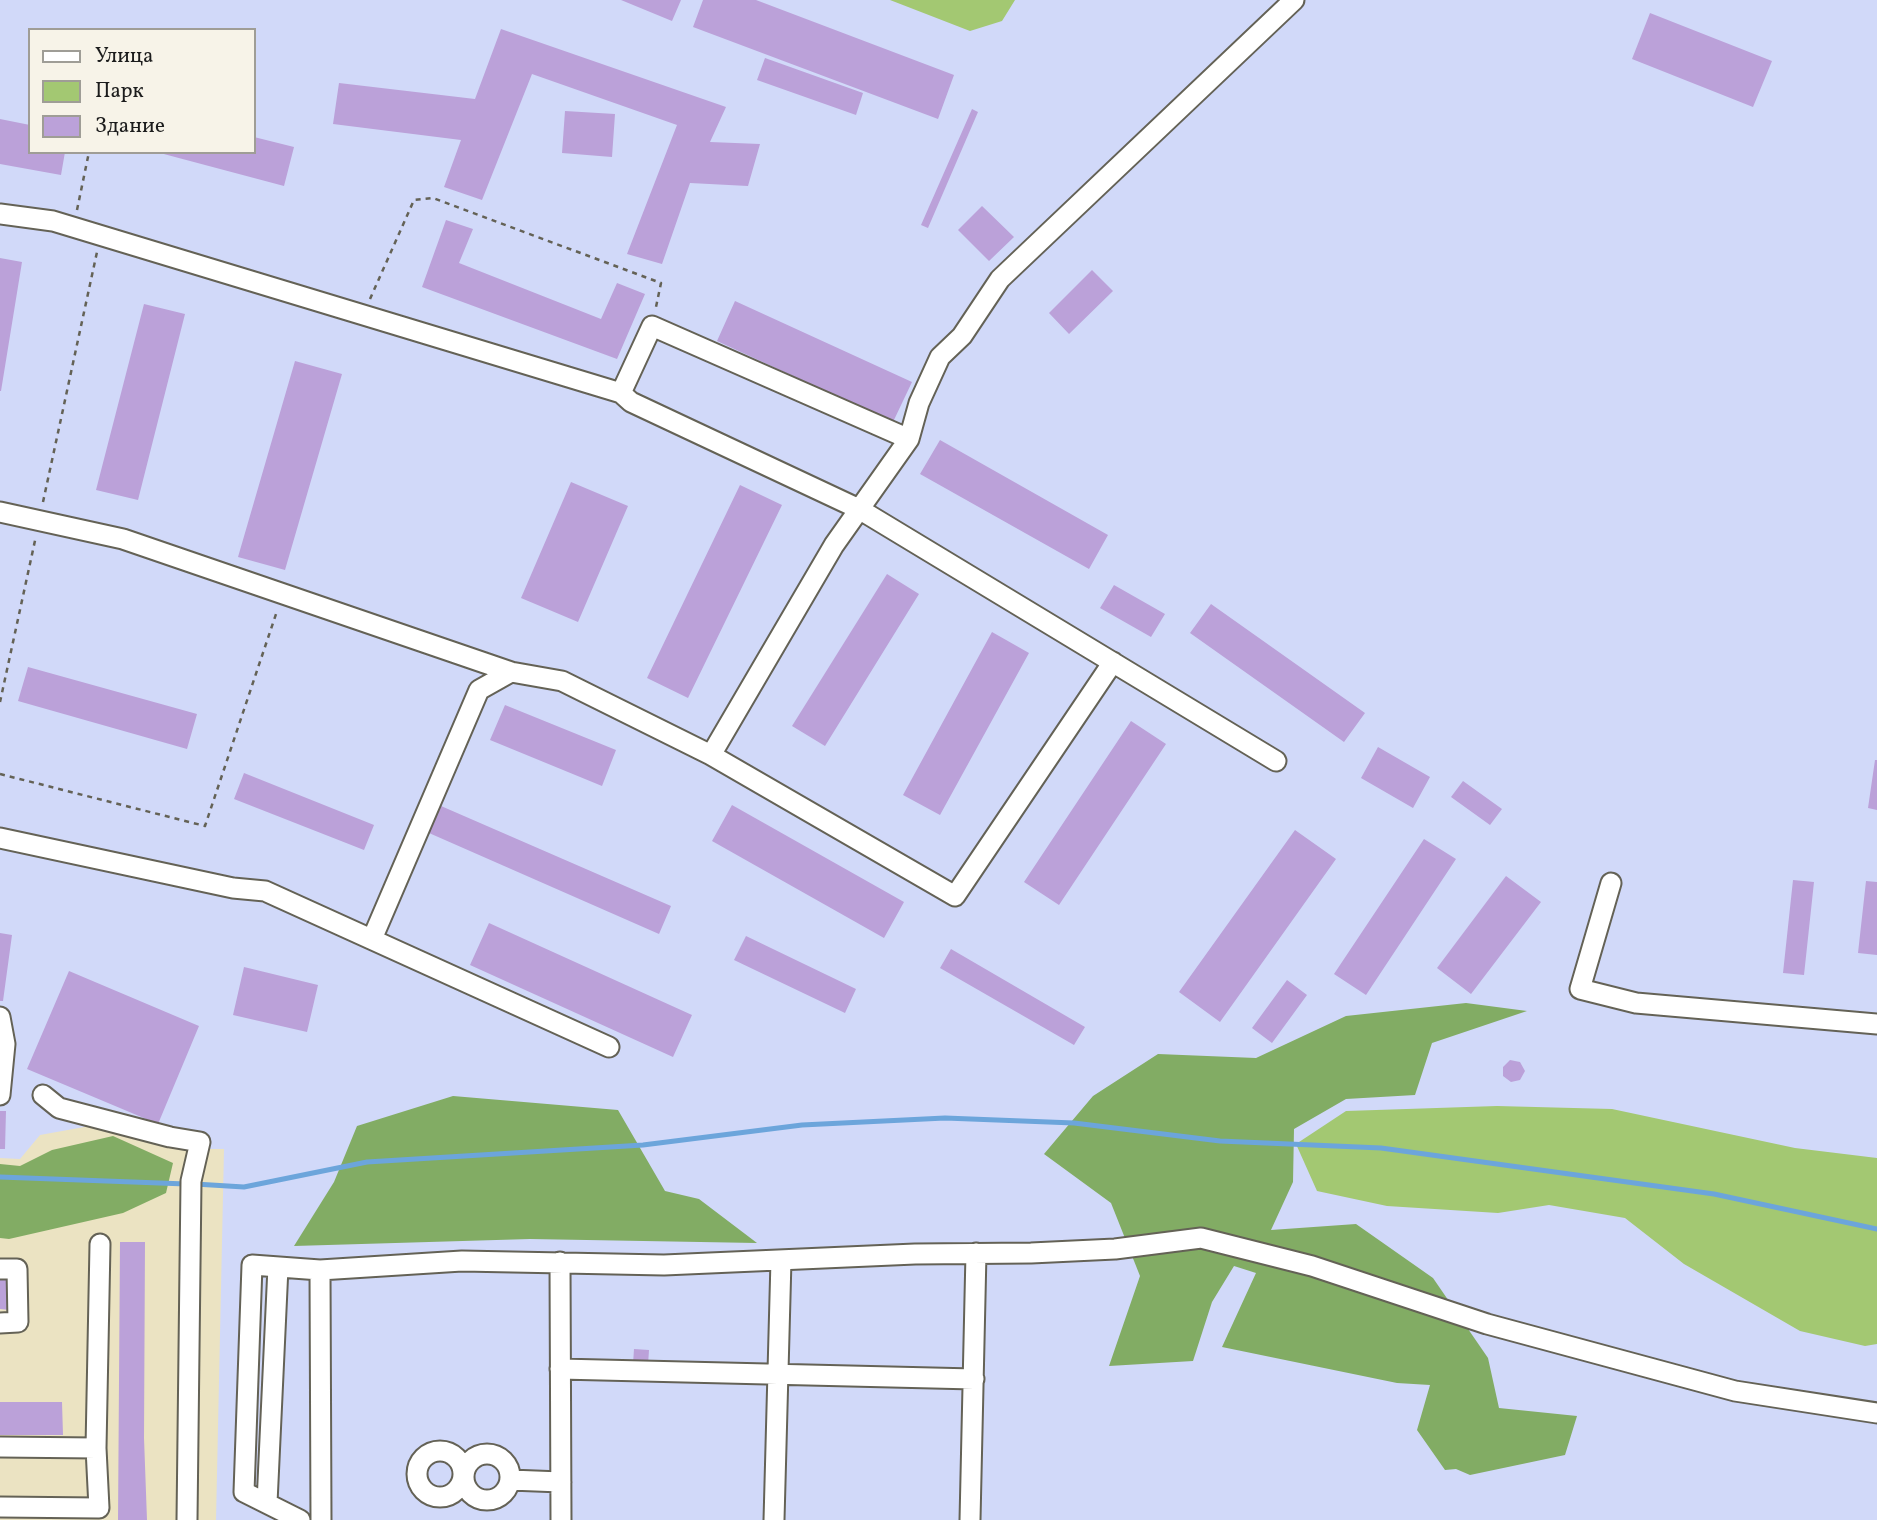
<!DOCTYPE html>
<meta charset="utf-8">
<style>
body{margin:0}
#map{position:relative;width:1877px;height:1520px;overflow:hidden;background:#ebe3c2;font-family:Vollkorn,serif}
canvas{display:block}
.legend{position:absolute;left:28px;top:28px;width:228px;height:126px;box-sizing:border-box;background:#f7f3e8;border:2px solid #9f9d96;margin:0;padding:9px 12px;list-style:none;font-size:21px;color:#1c1c1c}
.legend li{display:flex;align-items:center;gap:14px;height:35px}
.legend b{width:35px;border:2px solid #9f9d96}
</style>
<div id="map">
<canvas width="1877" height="1520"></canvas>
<ul class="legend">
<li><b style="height:9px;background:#fff"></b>Улица</li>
<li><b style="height:19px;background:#a3c872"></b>Парк</li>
<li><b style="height:19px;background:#bba1d9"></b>Здание</li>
</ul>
</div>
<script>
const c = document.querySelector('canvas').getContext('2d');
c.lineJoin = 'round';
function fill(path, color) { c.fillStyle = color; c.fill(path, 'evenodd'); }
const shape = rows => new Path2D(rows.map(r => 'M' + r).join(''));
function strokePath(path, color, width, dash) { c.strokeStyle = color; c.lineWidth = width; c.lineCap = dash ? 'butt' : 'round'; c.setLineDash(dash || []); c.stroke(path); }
fill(shape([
 [0,0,1877,0,1877,1520,216,1520,224,1149,196,1149,123,1120,40,1135,20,1159,0,1158],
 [30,30,254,30,254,152,30,152]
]), '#d1d9f9');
fill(shape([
 [890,0,1015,0,1002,21,970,31],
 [1497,1106,1612,1109,1795,1148,1877,1158,1877,1344,1865,1346,1800,1331,1684,1264,1625,1218,1549,1205,1498,1213,1387,1206,1317,1191,1296,1144,1346,1111]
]), '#a3c872');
fill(shape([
 [1466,1003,1527,1011,1432,1043,1415,1095,1346,1099,1294,1129,1293,1182,1271,1230,1356,1224,1433,1278,1488,1358,1499,1408,1577,1416,1565,1455,1470,1475,1456,1469,1445,1470,1417,1430,1430,1385,1397,1383,1222,1347,1256,1273,1234,1266,1212,1302,1193,1361,1109,1366,1140,1276,1111,1203,1044,1154,1093,1096,1158,1054,1256,1058,1346,1016],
 [453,1096,618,1110,665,1191,699,1199,757,1243,530,1239,294,1246,334,1182,357,1126],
 [113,1136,173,1163,166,1193,123,1213,9,1239,0,1238,0,1164,20,1166,52,1150]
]), '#82ac64');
strokePath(shape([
 [0,1177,186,1184],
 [195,1184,244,1187,367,1162,643,1145,802,1125,945,1118,1074,1123,1220,1141,1381,1148,1714,1194,1877,1229]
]), '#6ca5db', 5);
fill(shape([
 [621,0,681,0,672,21],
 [703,0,756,0,954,75,938,119,693,27],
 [1650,13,1772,61,1753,107,1632,59],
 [501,29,726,107,710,142,760,144,748,186,690,183,662,264,627,254,677,125,532,74,482,200,444,187,461,140,333,124,339,83,475,99],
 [765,58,863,93,856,115,757,80],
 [972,109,978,112,928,228,921,225],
 [565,111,615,114,612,157,562,153],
 [0,119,30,125,30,152,65,152,61,175,0,164],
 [254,137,294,147,284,186,160,153,254,152],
 [982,206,1014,237,989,261,958,230],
 [446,220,473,229,459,263,601,319,617,283,645,294,617,359,422,287],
 [0,258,22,262,1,391,0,391],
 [1092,270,1113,291,1069,334,1049,313],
 [735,301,912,382,893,422,717,341],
 [144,304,185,314,138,500,96,490],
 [295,361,342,374,285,570,238,557],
 [940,440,1108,535,1089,569,920,474],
 [571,482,628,506,578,622,521,598],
 [740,485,782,505,688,698,647,678],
 [887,574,919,594,825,746,792,726],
 [1114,585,1165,614,1151,637,1100,608],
 [1211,604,1365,713,1344,742,1190,633],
 [992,632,1029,653,940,815,903,795],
 [28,667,197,714,187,749,18,701],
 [505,705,616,750,602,786,490,740],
 [1131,721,1166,744,1059,905,1024,882],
 [1378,747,1430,777,1413,808,1361,778],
 [1875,760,1877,760,1877,810,1868,808],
 [244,773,374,825,364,850,234,799],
 [1463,781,1502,809,1490,825,1451,797],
 [732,805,904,902,884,938,712,841],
 [441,806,671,906,659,934,429,833],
 [1295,830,1336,859,1220,1022,1179,992],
 [1424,839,1456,859,1366,995,1334,974],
 [1506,876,1541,902,1471,994,1437,968],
 [1793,880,1814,882,1804,975,1783,973],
 [1866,881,1877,882,1877,955,1858,953],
 [489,923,692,1015,673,1057,470,965],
 [0,933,12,935,3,1001,0,1001],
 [746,936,856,989,845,1013,734,960],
 [951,949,1085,1027,1074,1045,940,968],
 [244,967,318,985,307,1032,233,1015],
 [69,971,199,1026,158,1124,27,1069],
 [1287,980,1307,995,1272,1043,1252,1028],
 [1510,1060,1520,1062,1525,1071,1520,1080,1511,1082,1503,1076,1503,1067],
 [0,1111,6,1111,5,1149,0,1149],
 [120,1242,145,1242,144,1438,147,1520,118,1520],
 [0,1280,8,1280,10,1310,0,1309],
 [634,1349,649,1350,648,1365,633,1364],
 [0,1402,62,1402,63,1435,0,1435]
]), '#bba1d9');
const minor = shape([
 [0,214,53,221,621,393],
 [909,439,652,326,621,393,631,402,859,509,1276,761],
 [0,512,123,539,511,672],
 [711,755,955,896,1113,662],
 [0,838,233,888,265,891,609,1047],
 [1611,883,1580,989,1636,1003,1877,1024],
 [372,939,479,690,511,672,562,681,711,755,834,545,909,439,919,403,940,357,962,336,1000,279,1294,0],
 [0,1017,5,1044,0,1095],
 [43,1095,59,1108,170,1137,200,1142,191,1181,187,1520],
 [560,1262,561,1520],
 [0,1269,17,1269,18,1322,0,1323],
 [320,1270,462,1261,664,1265,915,1254,1031,1253,1115,1249,1201,1238,1312,1266,1487,1324,1735,1391,1877,1413],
 [560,1369,974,1379],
 [0,1447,96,1448],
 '417 1474a23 23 0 1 1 46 0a23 23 0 1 1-46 0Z',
 '464 1477a23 23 0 1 1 46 0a23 23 0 1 1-46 0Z',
 [510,1480,561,1482],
 [267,1503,278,1267],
 [0,1507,99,1508,96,1448,100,1244],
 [300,1520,244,1492,252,1265,320,1270,321,1520],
 [774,1520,781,1260],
 [970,1520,976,1253]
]);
strokePath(minor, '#646256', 23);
strokePath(shape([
 [77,210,89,152],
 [370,299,414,200,433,198,661,283,656,307],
 [43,502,97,252],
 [0,702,36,536],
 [0,774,205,826,277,611]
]), '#646256', 2.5, [5, 5]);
strokePath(minor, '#fff', 19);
</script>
